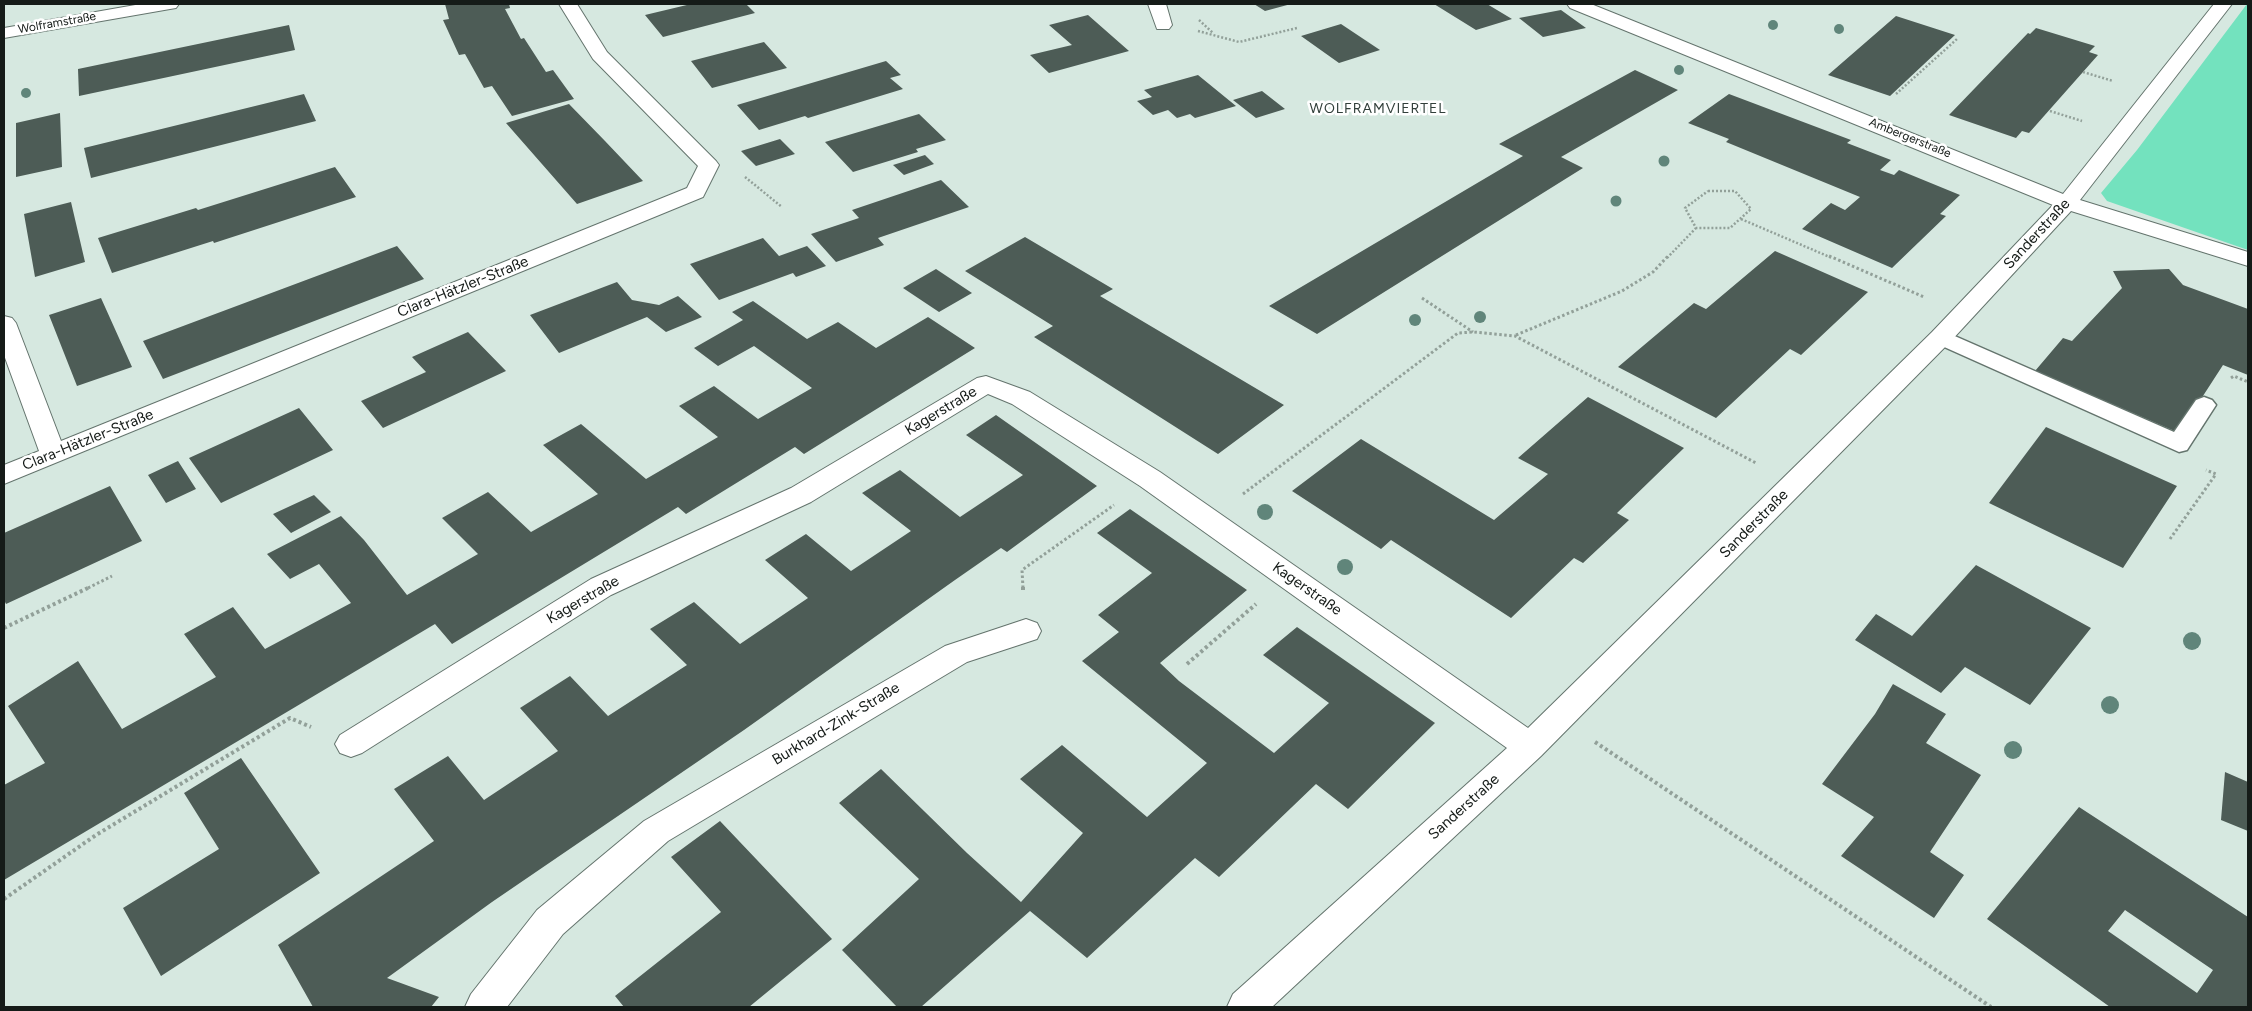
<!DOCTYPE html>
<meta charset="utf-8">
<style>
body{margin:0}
#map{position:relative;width:2252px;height:1011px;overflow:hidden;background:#d6e8e0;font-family:Figtree,sans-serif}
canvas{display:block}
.frame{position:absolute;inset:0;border:5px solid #151b18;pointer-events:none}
</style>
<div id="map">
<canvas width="2252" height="1011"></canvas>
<div class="frame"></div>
</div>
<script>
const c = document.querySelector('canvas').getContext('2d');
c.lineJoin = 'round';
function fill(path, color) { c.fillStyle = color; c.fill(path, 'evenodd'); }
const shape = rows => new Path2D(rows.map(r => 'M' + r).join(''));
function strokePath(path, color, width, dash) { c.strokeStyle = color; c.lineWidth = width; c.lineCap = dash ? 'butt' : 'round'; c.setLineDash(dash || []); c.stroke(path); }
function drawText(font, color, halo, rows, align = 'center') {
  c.font = font + ' Figtree,sans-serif'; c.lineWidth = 5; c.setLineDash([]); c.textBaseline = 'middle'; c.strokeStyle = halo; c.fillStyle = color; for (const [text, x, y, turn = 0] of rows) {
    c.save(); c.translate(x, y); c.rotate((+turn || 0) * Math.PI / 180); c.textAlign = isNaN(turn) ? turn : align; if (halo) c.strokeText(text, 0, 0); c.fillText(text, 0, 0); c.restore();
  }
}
fill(shape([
 [2247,4,2248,4,2248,250,2107,201,2101,193,2137,150]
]), '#73e2be');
fill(shape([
 [445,4,509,4,510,8,505,9,521,39,524,38,546,72,553,70,574,99,512,116,492,86,484,88,465,54,459,55,443,20,449,19],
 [691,4,746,4,755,13,663,37,645,15],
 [1254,4,1291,4,1265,11],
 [1434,4,1487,4,1512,19,1476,30],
 [1561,10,1586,28,1543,37,1519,18],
 [1088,15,1129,51,1049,73,1030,55,1072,45,1049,25],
 [1896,16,1955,35,1890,96,1828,75],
 [1341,24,1380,50,1339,63,1301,36],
 [289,25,295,50,79,96,78,69],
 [2036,28,2095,46,2089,52,2098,55,2029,133,2022,131,2016,138,1949,115,2028,33,2030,34],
 [764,42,787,68,712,88,691,61],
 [886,61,901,75,890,78,903,89,808,118,805,116,759,130,737,105],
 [1635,70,1678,90,1561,157,1583,168,1317,334,1269,306,1523,156,1499,144],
 [1198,75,1236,106,1195,118,1190,114,1177,118,1168,110,1153,115,1137,101,1152,97,1144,90],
 [1262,91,1285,109,1256,118,1233,100],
 [304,94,316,121,91,178,84,148],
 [1729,94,1851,140,1847,143,1891,160,1880,170,1894,175,1899,170,1960,195,1940,214,1946,216,1892,268,1802,229,1831,203,1845,210,1860,197,1726,142,1729,139,1688,123],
 [569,104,605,141,643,181,577,204,506,123],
 [60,113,62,167,16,177,16,123],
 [919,114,946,140,916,149,918,152,853,172,825,142],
 [780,139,795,154,756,166,741,151],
 [925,155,934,164,904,175,893,165],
 [335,167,356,197,214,243,213,241,112,273,98,238,196,208,198,210],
 [941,180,969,207,878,238,884,245,836,262,811,234,859,218,852,210],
 [71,202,85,262,35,277,24,214],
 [1025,237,1113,289,1100,296,1284,405,1218,454,1034,337,1053,326,965,271],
 [763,238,779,256,807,246,826,266,796,277,793,273,719,300,690,264],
 [397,246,424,279,163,379,143,341],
 [1775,251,1868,292,1801,355,1790,349,1716,418,1618,367,1694,303,1706,309],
 [936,269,972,293,939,312,903,288],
 [2169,269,2183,285,2248,309,2248,375,2223,365,2179,433,2035,371,2063,338,2072,341,2122,288,2113,271],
 [617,282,632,300,659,305,678,296,702,317,666,332,647,317,559,353,530,315],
 [101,298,132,367,77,386,49,315],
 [753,301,807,339,838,322,876,348,928,317,975,348,804,454,795,447,686,514,678,507,452,644,435,624,4,880,4,785,45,763,8,706,78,661,122,729,216,677,184,634,233,607,265,649,351,603,319,564,290,579,267,554,341,516,364,540,407,595,478,554,442,518,488,492,531,532,598,494,543,445,581,424,646,479,718,437,679,406,714,386,758,419,812,388,754,346,718,366,694,348,743,320,732,312],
 [468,332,506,371,383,428,361,401,426,372,412,357],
 [1588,397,1684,448,1617,513,1629,520,1583,563,1574,558,1511,618,1391,540,1381,549,1292,491,1361,439,1494,520,1548,474,1518,458],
 [299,408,333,450,221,503,189,458],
 [996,415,1097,486,1007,552,1001,548,955,580,744,730,492,902,387,978,439,997,431,1007,313,1007,278,945,434,841,394,789,448,756,484,800,558,751,520,708,570,676,608,716,687,665,650,629,694,602,740,644,808,598,765,560,806,534,851,571,911,531,862,493,900,470,960,517,1023,475,966,435],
 [2046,427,2177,486,2123,568,1989,503],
 [178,461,196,489,166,503,148,475],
 [110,486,142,541,6,604,4,600,4,533],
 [314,495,331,512,291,533,273,514],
 [1130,509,1247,590,1160,663,1179,681,1274,753,1329,703,1263,655,1297,627,1435,723,1348,809,1316,784,1219,877,1195,858,1087,958,1030,911,921,1007,897,1007,842,950,919,879,839,803,881,769,967,853,1021,902,1083,833,1020,779,1062,745,1147,817,1207,763,1082,661,1119,632,1098,615,1152,573,1097,533],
 [1976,565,2091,628,2030,705,1965,667,1941,693,1855,640,1876,614,1912,636],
 [1893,684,1946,714,1926,743,1981,775,1930,852,1964,875,1934,918,1841,856,1874,817,1822,784,1875,714],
 [241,758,320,873,161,976,123,908,219,849,184,793],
 [2225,772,2248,782,2248,831,2221,820],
 [2079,807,2248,917,2248,1007,2110,1007,1987,919],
 [2125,910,2213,970,2197,993,2108,931],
 [720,821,832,939,749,1007,624,1007,615,996,721,912,671,857]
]), '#4d5c56');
const service = shape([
 [1941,330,2174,432,2196,400,2204,397,2212,400,2216,405,2187,450,2179,452,1933,342,1930,337,1933,332,1941,330]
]);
const minor = shape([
 [141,4,179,4,176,8,170,9,4,38,4,28,141,4],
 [559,4,577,4,607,52,716,161,719,165,703,197,4,484,4,465,39,451,4,355,4,316,12,318,16,323,61,441,687,188,698,166,593,59,559,4],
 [1148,4,1166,4,1172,25,1169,29,1157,29,1148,4],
 [1567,4,1591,4,2063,194,2214,4,2232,4,2080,200,2248,252,2248,266,2071,211,1950,342,1541,756,1272,1007,1227,1007,1233,994,1507,748,1140,486,1012,404,988,394,811,502,611,595,362,753,351,757,340,753,335,744,340,735,591,579,791,488,977,378,986,376,1030,392,1160,472,1528,728,1932,332,2053,205,1570,8,1567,4],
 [1026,619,1037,623,1041,631,1037,639,967,662,668,841,563,934,507,1007,465,1007,471,994,537,910,644,821,945,646,1026,619]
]);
strokePath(service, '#64746d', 3);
strokePath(minor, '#64746d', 2);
strokePath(shape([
 [1199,20,1213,33],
 [1198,31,1239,42,1297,28],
 [2083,72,2113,81],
 [1896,94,1957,39],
 [2050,111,2082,121],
 [745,177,782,207],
 [1708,191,1735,191,1751,209,1730,228,1696,228,1685,208,1708,191],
 [1741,219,1832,258],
 [1667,258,1696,228]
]), '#92a099', 2.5, [2, 2]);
strokePath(shape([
 [1829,256,1924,297],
 [1422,298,1473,332],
 [1516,335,1622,291,1653,272,1668,256],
 [2231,378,2234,376,2248,382],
 [1243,494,1458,333,1473,332,1515,336,1756,463],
 [2170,539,2216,474,2206,470],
 [88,588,112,576],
 [1023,588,1022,570,1114,505]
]), '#92a099', 3, [2.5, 2.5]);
strokePath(shape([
 [1023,587,1023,591],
 [4,628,90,587],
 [1187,664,1256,604],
 [1595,742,1991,1007],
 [4,899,96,835,290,718,311,727]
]), '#92a099', 4, [3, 3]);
fill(service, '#fff');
fill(minor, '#fff');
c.fillStyle = '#60857a';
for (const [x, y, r] of [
 [1773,25,5],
 [1839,29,5],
 [1679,70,5],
 [26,93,5],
 [1664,161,5.5],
 [1616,201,5.5],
 [1480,317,6],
 [1415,320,6],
 [1265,512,8],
 [1345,567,8],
 [2192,641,9],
 [2110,705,9],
 [2013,750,9]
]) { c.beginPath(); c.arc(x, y, r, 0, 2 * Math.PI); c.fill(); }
drawText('12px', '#151b18', '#fff', [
 ["Wolframstraße",57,23,-10],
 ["Ambergerstraße",1910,138,22]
]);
c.letterSpacing = '1px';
drawText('14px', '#313f3a', '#fff', [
 ["WOLFRAMVIERTEL",1378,109]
]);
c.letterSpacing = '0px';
drawText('15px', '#151b18', '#fff', [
 ["Sanderstraße",2037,234,-47],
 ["Clara-Hätzler-Straße",463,287,-22],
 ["Kagerstraße",941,411,-31],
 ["Clara-Hätzler-Straße",88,440,-22],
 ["Sanderstraße",1754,524,-45],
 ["Kagerstraße",1307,589,35],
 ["Kagerstraße",583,600,-30],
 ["Burkhard-Zink-Straße",836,724,-31],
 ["Sanderstraße",1464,807,-42]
]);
</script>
